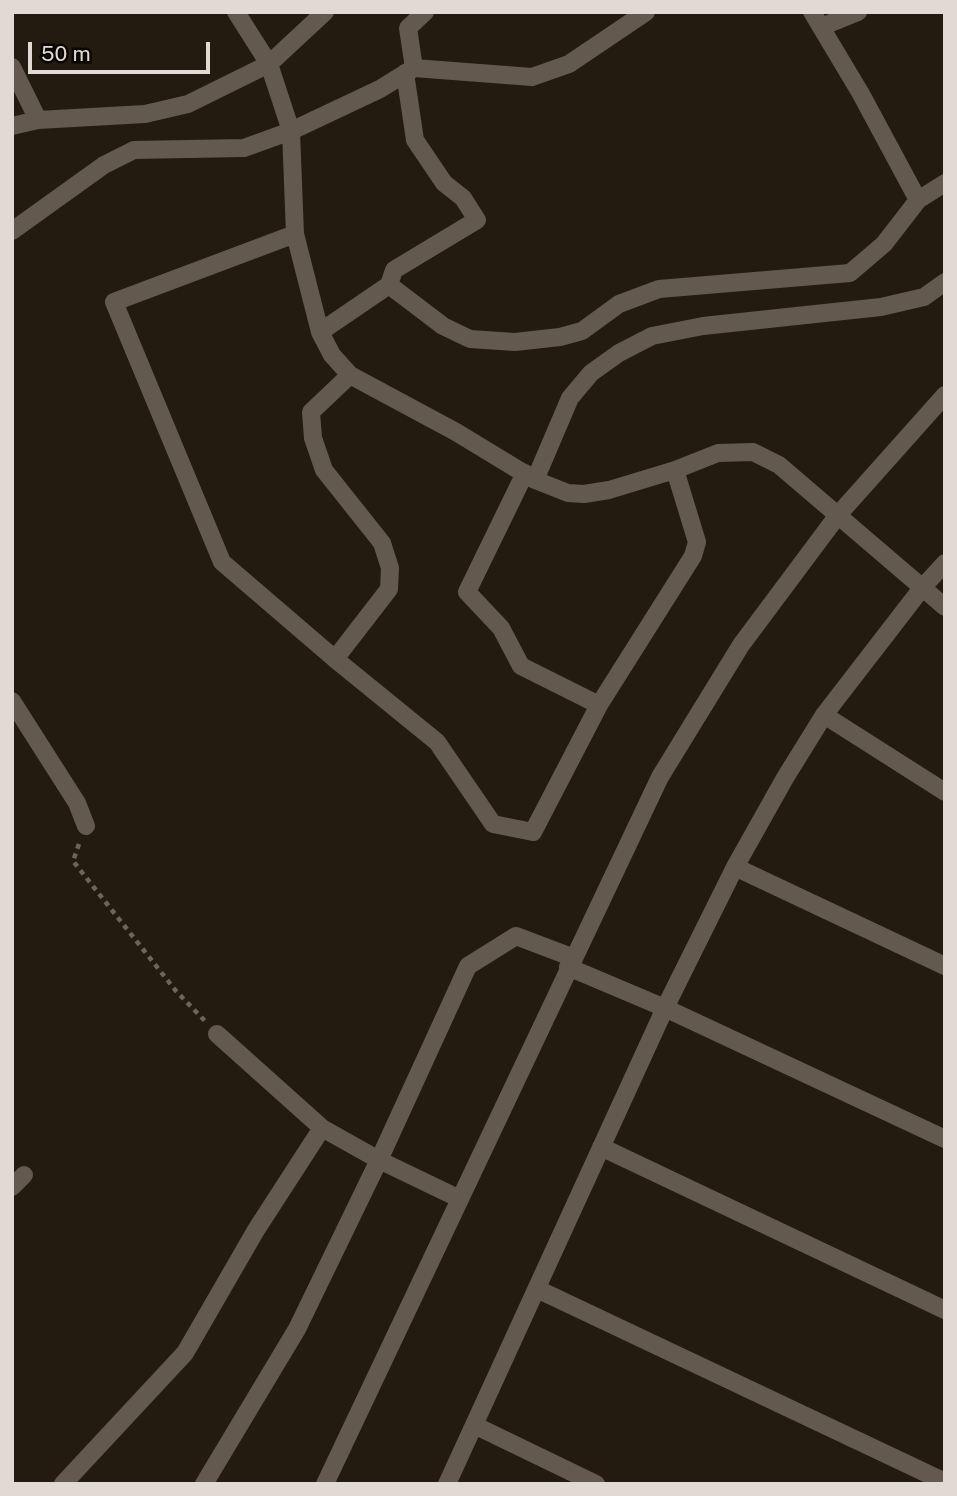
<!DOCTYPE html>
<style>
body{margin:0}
#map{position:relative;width:957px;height:1496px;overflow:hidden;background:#231a10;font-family:"Public Sans",sans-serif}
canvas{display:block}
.frame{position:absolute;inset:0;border:14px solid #e0dad3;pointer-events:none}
.scale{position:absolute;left:28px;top:42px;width:182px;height:32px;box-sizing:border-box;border:4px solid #e0dad3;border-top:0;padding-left:9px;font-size:21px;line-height:24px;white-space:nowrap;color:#e0dad3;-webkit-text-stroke:5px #090603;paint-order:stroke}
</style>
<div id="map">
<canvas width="957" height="1496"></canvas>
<div class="frame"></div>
<div class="scale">50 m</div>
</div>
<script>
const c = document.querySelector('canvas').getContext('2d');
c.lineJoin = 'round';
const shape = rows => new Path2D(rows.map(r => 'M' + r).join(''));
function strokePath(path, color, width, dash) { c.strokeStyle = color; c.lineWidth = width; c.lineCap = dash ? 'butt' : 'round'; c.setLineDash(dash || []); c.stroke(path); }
strokePath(shape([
 [79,844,73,861,176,991,205,1021]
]), '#6d655d', 4.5, [5, 5]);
strokePath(shape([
 [236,12,269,64,291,131,295,234,320,332,332,355,350,375,456,432,535,480,568,493,584,494,609,490,675,470,718,453,753,452,779,465,945,607],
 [812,12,861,94,918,200],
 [821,27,858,12],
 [12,67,38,120],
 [414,68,408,28,425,12],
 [12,126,38,120,145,114,188,104,269,64,325,12],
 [12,231,104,165,134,150,244,148,291,131,380,89,414,68,532,77,569,64,646,12],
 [295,234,114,302,222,562,335,659,437,742,493,824,533,832,599,705,693,556,697,542,675,470],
 [389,285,394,270,477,220,463,198,444,183,415,140,405,73],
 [320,332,389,285,443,326,470,339,515,342,560,337,582,331,619,304,659,289,850,273,884,244,918,200,945,183],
 [525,473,467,592,501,628,521,666,599,705],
 [535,480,570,398,591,373,619,353,652,336,703,326,881,307,924,297,945,282],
 [335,659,389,589,390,568,382,543,324,470,313,438,311,412,350,375],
 [12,701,77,803,86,826],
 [824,715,945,792],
 [735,867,945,966],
 [568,967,665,1008,945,1139],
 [322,1128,379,1160,460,1199],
 [601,1147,945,1310],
 [12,1187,24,1175],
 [537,1289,945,1482],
 [474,1425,596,1484],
 [63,1484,185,1353,256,1230,322,1128,217,1034],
 [204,1484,297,1329,379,1160,468,966,516,936,574,958],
 [325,1484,660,777,741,645,838,515,945,395],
 [447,1484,665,1008,735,867,785,778,824,715,922,588,945,563]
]), '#64594e', 18);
</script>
